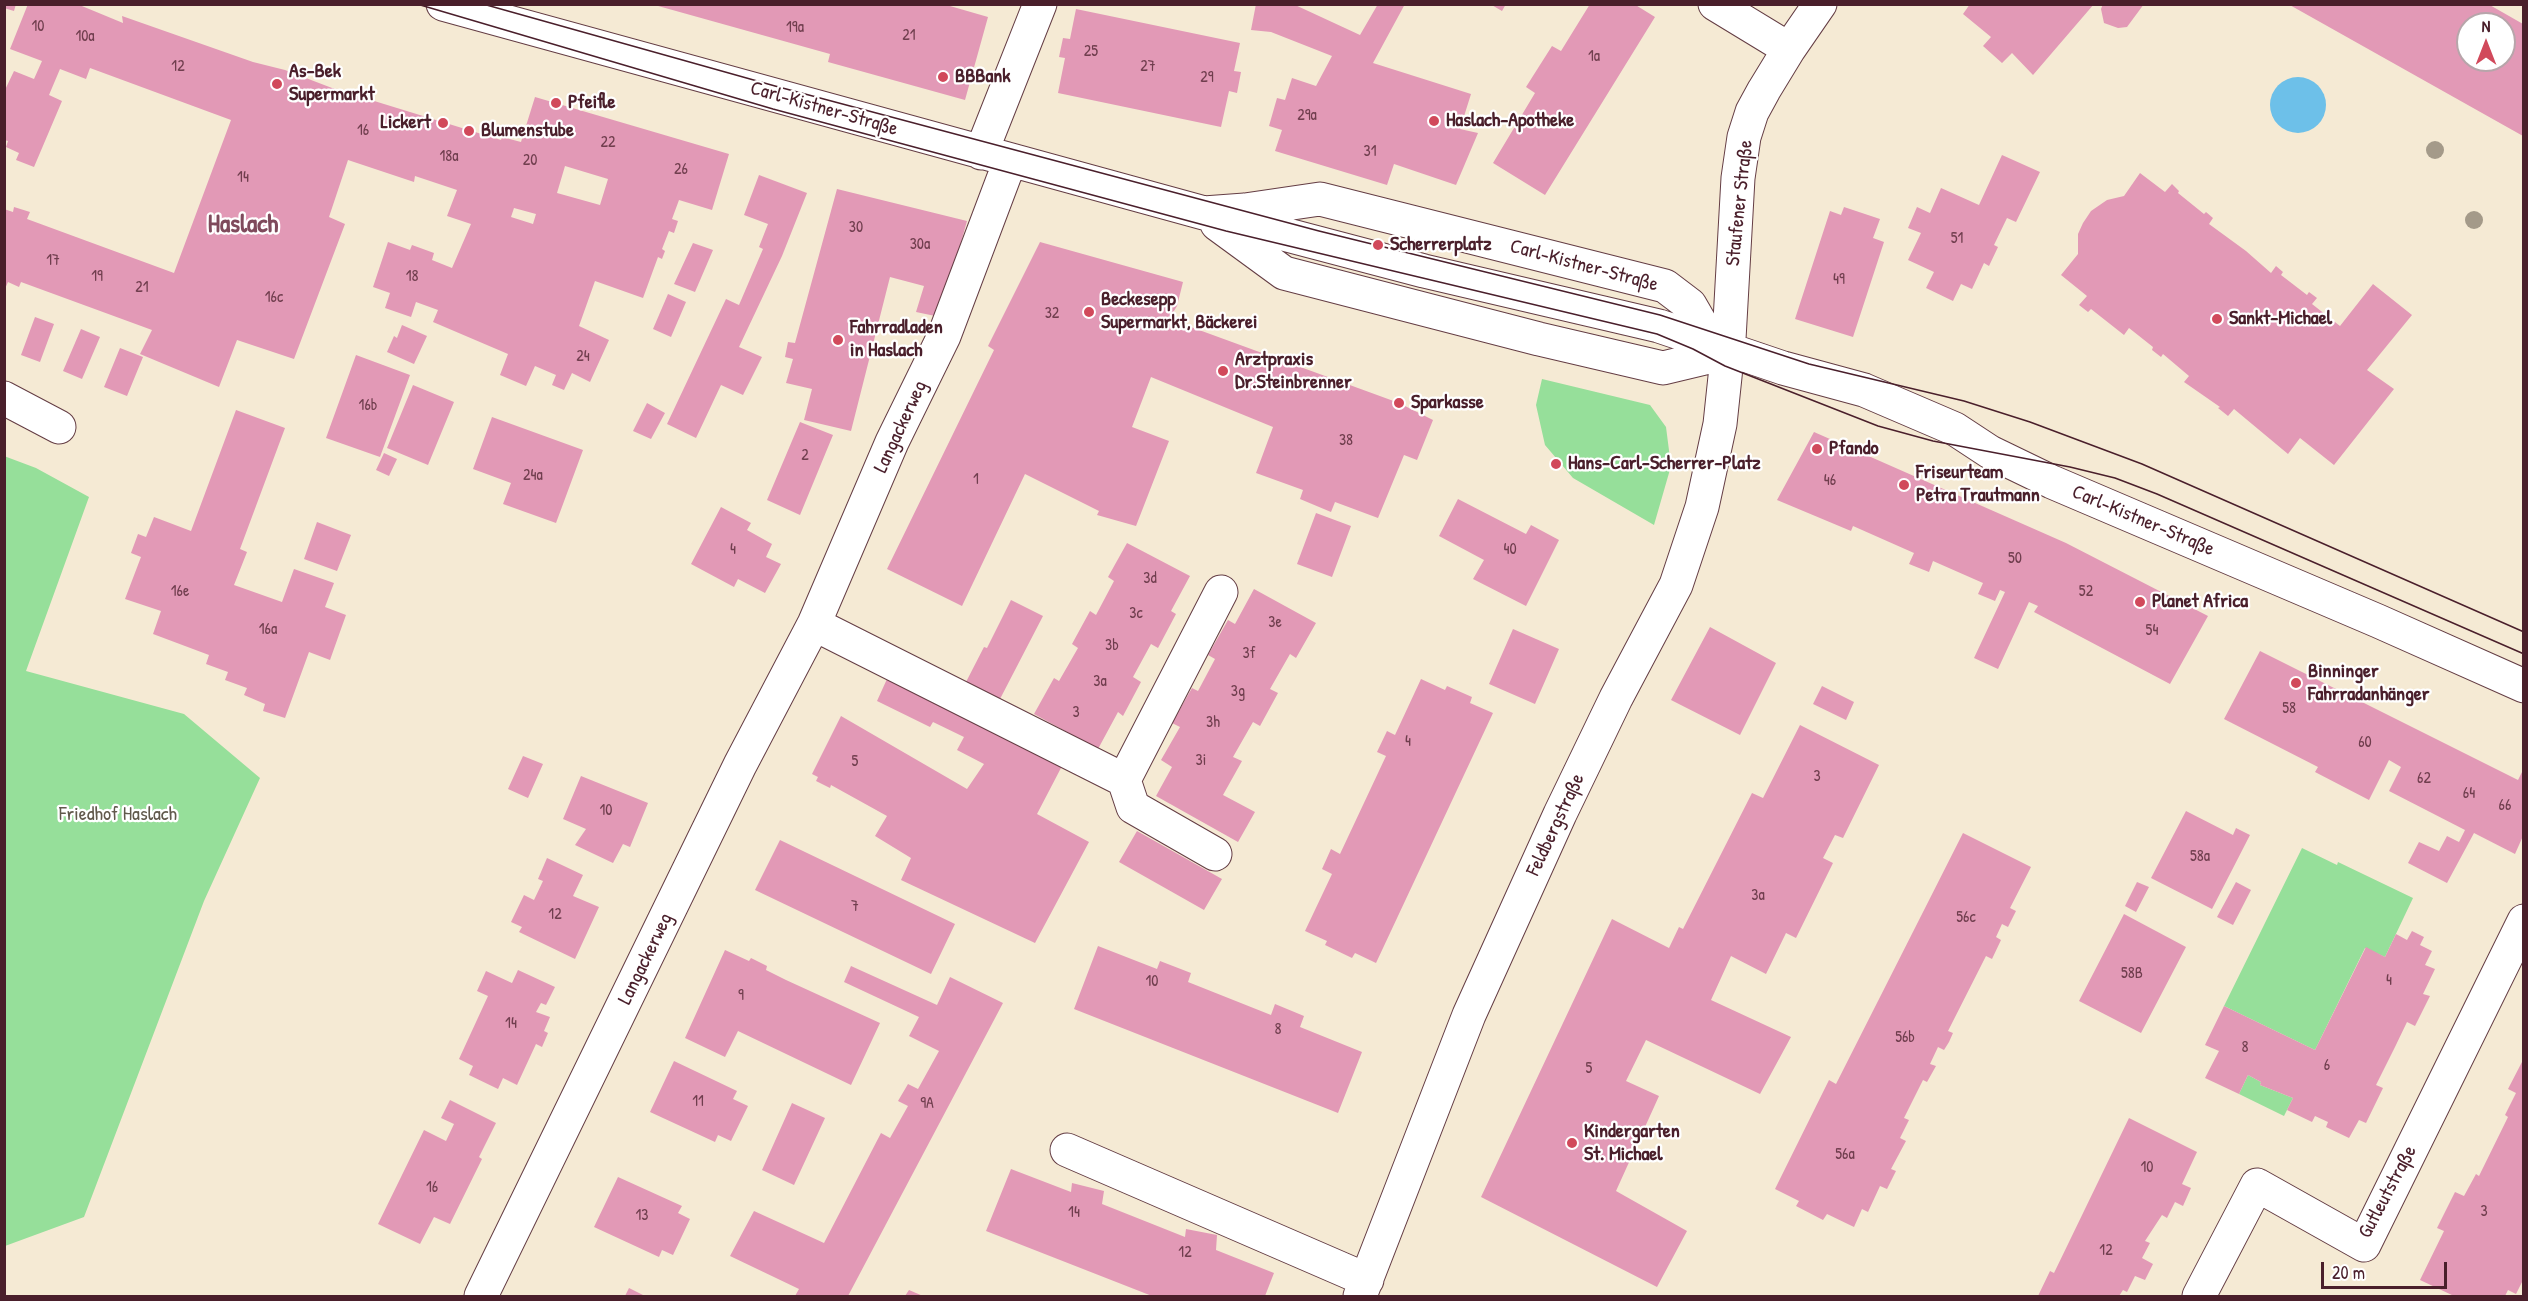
<!DOCTYPE html>
<meta charset="utf-8">
<style>
body{margin:0}
#map{position:relative;width:2528px;height:1301px;overflow:hidden;background:#f5ead4;font-family:"Patrick Hand",sans-serif}
canvas{display:block}
.frame{position:absolute;inset:0;border:6px solid #4a1f2b;pointer-events:none}
.north{position:absolute;left:2456px;top:12px;width:60px;height:60px;box-sizing:border-box;background:#fff;border:2px solid #b7a5aa;border-radius:50%;rotate:0deg;font-size:16px;font-weight:700;line-height:24px;text-align:center;color:#4a1f2b}
.north::after{content:'';display:block;margin:auto;width:21px;height:27px;background:#d1495b;clip-path:polygon(50% 0,100% 100%,50% 72%,0 100%)}
.scale{position:absolute;left:2321px;top:1262px;width:126px;height:27px;box-sizing:border-box;border:3px solid #4a1f2b;border-top:0;padding-left:8px;font-size:18px;line-height:21px;white-space:nowrap;color:#4a1f2b;-webkit-text-stroke:4px #fff;paint-order:stroke}
</style>
<div id="map">
<canvas width="2528" height="1301"></canvas>
<div class="frame"></div>
<div class="north">N</div>
<div class="scale">20 m</div>
</div>
<script>
const c = document.querySelector('canvas').getContext('2d');
c.lineJoin = 'round';
function fill(path, color) { c.fillStyle = color; c.fill(path, 'evenodd'); }
const shape = rows => new Path2D(rows.map(r => 'M' + r).join(''));
function strokePath(path, color, width, dash) { c.strokeStyle = color; c.lineWidth = width; c.lineCap = dash ? 'butt' : 'round'; c.setLineDash(dash || []); c.stroke(path); }
function drawText(font, color, halo, rows, align = 'center') {
  c.font = font + ' "Patrick Hand",sans-serif'; c.lineWidth = 4.5; c.setLineDash([]); c.textBaseline = 'middle'; c.strokeStyle = halo; c.fillStyle = color; for (const [text, x, y, turn = 0] of rows) {
    c.save(); c.translate(x, y); c.rotate((+turn || 0) * Math.PI / 180); c.textAlign = isNaN(turn) ? turn : align; if (halo) c.strokeText(text, 0, 0); c.fillText(text, 0, 0); c.restore();
  }
}
fill(shape([
 [1542,379,1650,405,1666,427,1671,466,1654,525,1573,478,1545,445,1536,405],
 [4,456,36,468,89,497,26,671,184,714,260,778,204,901,84,1217,5,1246],
 [2302,848,2337,865,2338,862,2413,898,2385,957,2365,948,2315,1050,2224,1006],
 [2248,1075,2261,1082,2260,1085,2293,1098,2284,1116,2239,1094]
]), '#96df9a');
fill(shape([
 '2270 105a28 28 0 1 1 56 0a28 28 0 1 1-56 0Z'
]), '#6dc0e9');
fill(shape([
 [4,4,16,4,14,11,4,8],
 [28,4,77,4,123,23,122,16,253,62,285,70,332,88,501,140,502,137,521,142,535,97,729,154,712,210,679,200,672,219,678,221,674,233,669,231,662,249,665,251,662,259,658,257,643,298,595,281,579,326,609,340,590,382,572,373,564,390,552,385,556,375,535,366,526,386,500,375,508,354,433,322,438,310,416,302,411,317,385,308,390,293,373,287,388,242,410,250,412,245,434,253,432,260,452,268,471,224,447,216,457,190,415,176,414,182,348,160,329,217,345,224,294,359,237,340,219,387,140,354,152,330,21,282,19,287,8,282,4,291,4,209,13,212,14,207,30,212,27,219,174,273,231,120,90,68,86,79,60,69,49,95,62,101,34,167,16,160,19,153,6,147,8,141,4,140,4,92,14,71,34,79,42,61,10,49],
 [565,166,608,179,600,205,557,193],
 [514,208,536,214,533,224,511,217],
 [651,4,943,4,988,17,965,100,828,62,830,54],
 [1256,4,1293,4,1360,35,1378,4,1405,4,1373,63,1471,94,1460,129,1478,133,1456,185,1394,164,1387,185,1275,151,1282,130,1269,126,1277,98,1285,100,1292,78,1316,86,1332,56,1271,32,1251,30],
 [1490,4,1506,4,1502,11],
 [1590,4,1634,4,1655,17,1545,195,1493,163,1535,93,1526,87,1552,46,1561,51],
 [1970,4,2094,4,2033,75,2012,53,2002,63,1983,46,1991,37,1963,14],
 [2103,4,2144,4,2127,27,2118,28,2104,23,2101,9],
 [2288,4,2488,4,2523,24,2523,136],
 [2468,24,2504,24,2504,60,2468,60],
 [1076,9,1240,43,1234,71,1241,72,1237,93,1229,91,1221,127,1058,93,1065,58,1059,57,1063,38,1070,39],
 [2002,155,2040,172,2016,222,2007,218,1994,245,1998,247,1989,266,1984,263,1972,289,1961,284,1953,301,1926,288,1934,272,1908,260,1921,233,1908,228,1917,207,1930,213,1941,188,1979,205],
 [2140,173,2165,192,2172,184,2179,191,2178,193,2204,214,2206,212,2213,218,2209,224,2246,251,2271,273,2276,266,2283,272,2281,275,2307,295,2309,292,2317,298,2312,304,2340,326,2373,284,2412,315,2367,370,2394,389,2334,465,2300,438,2288,454,2234,409,2228,416,2218,408,2220,407,2184,382,2189,376,2163,354,2161,357,2152,350,2153,347,2129,328,2124,335,2091,309,2088,312,2079,305,2087,296,2061,275,2078,254,2078,234,2083,223,2091,211,2107,200,2124,196],
 [759,175,807,193,782,256,739,347,762,357,743,395,721,385,696,438,667,424,726,299,739,305,763,249,759,247,768,224,744,215],
 [837,189,967,221,940,317,916,312,924,286,890,277,851,431,804,420,812,389,786,383,793,359,785,357,788,342,795,343],
 [1844,207,1880,219,1873,238,1884,242,1853,337,1795,319,1830,211,1841,215],
 [1040,242,1183,282,1177,306,1169,319,1399,403,1433,420,1417,460,1404,455,1378,518,1335,502,1331,512,1300,499,1303,490,1256,473,1273,427,1151,377,1132,427,1169,441,1136,526,1097,515,1099,511,1025,474,962,606,887,569,994,350,988,346],
 [693,243,713,250,695,292,674,284],
 [668,294,686,302,671,337,653,329],
 [35,317,54,324,40,362,21,355],
 [402,325,427,336,414,364,387,352,394,336,397,338],
 [81,329,100,337,82,379,63,371],
 [120,348,143,357,127,396,104,387],
 [356,355,410,375,380,457,326,438],
 [413,385,454,402,428,465,387,448],
 [647,403,665,413,651,439,633,431],
 [236,410,285,428,240,549,247,552,234,585,282,602,294,569,334,583,325,607,346,615,330,660,309,652,285,718,263,711,265,704,244,695,247,688,225,680,228,672,206,664,209,655,153,634,161,611,125,599,141,557,131,553,138,534,146,537,154,517,191,531],
 [492,417,583,450,556,523,503,504,511,483,473,469],
 [800,422,833,435,800,515,767,500],
 [1814,432,2066,543,2208,616,2170,684,2034,612,2038,606,2029,602,1998,669,1974,658,2005,592,2000,590,1995,601,1978,594,1983,583,1933,561,1929,572,1909,564,1914,553,1853,526,1851,531,1777,500],
 [384,453,397,459,389,476,376,470],
 [1458,499,1526,534,1531,525,1559,540,1526,606,1473,579,1484,560,1439,536],
 [721,507,751,523,747,530,772,544,766,557,781,564,765,593,738,579,734,587,691,564],
 [1316,513,1351,526,1332,577,1297,564],
 [317,522,351,535,337,571,304,559],
 [1127,543,1190,576,1171,611,1176,614,1158,648,1151,644,1133,677,1141,682,1123,716,1118,712,1098,749,1034,714,1054,678,1059,681,1078,648,1072,644,1090,611,1096,615,1114,581,1108,577],
 [1254,589,1316,623,1296,658,1290,654,1270,689,1278,693,1260,726,1253,722,1233,757,1242,761,1223,795,1255,812,1238,842,1156,796,1172,767,1161,760,1180,727,1172,723,1192,688,1198,691,1215,659,1208,655,1228,620,1235,624],
 [1011,600,1043,616,1000,699,966,682,984,647,987,648],
 [1710,627,1776,663,1740,735,1671,700],
 [1513,629,1559,649,1535,704,1489,684],
 [2260,651,2518,780,2523,770,2523,836,2515,854,2474,833,2447,883,2408,863,2419,842,2439,851,2447,836,2459,842,2465,830,2389,791,2401,767,2389,760,2369,800,2315,772,2318,767,2224,719],
 [887,679,1062,766,1037,814,1089,842,1035,943,901,880,911,858,875,836,887,816,831,785,830,788,816,781,818,777,812,774,841,716,967,789,984,764,957,750,964,737,933,722,930,727,877,701],
 [1421,679,1445,690,1447,686,1472,697,1470,703,1493,713,1376,963,1355,953,1352,958,1325,945,1327,941,1305,931,1332,874,1322,869,1331,849,1340,854,1386,756,1377,752,1387,731,1395,735],
 [1822,686,1854,702,1846,720,1813,704],
 [1800,725,1879,765,1843,838,1835,835,1823,858,1833,863,1796,938,1786,933,1766,974,1731,956,1711,1000,1791,1037,1760,1094,1646,1040,1626,1081,1659,1096,1616,1191,1687,1231,1657,1287,1481,1197,1612,919,1669,948,1679,927,1683,929,1752,793,1763,798],
 [523,756,543,764,528,798,508,789],
 [581,776,648,803,630,847,623,844,613,863,575,845,586,829,563,819],
 [2186,811,2233,835,2236,828,2250,835,2212,909,2151,878],
 [1137,831,1222,879,1204,910,1119,862],
 [1963,833,2031,867,2010,908,2016,911,2008,927,2002,924,1996,937,2001,940,1992,959,1986,956,1948,1031,1953,1033,1949,1042,1944,1050,1938,1047,1930,1064,1936,1066,1927,1082,1923,1080,1904,1118,1909,1120,1900,1138,1906,1141,1891,1169,1896,1171,1887,1189,1880,1186,1868,1212,1862,1209,1854,1227,1827,1214,1823,1220,1796,1206,1799,1201,1775,1189,1829,1080,1836,1084],
 [780,840,955,924,931,974,755,890],
 [547,858,583,875,573,896,599,907,575,959,519,932,522,927,511,922,524,895,534,900,543,881,538,879],
 [2137,882,2149,887,2136,912,2125,906],
 [2236,882,2251,890,2233,925,2217,917],
 [2124,914,2186,947,2141,1033,2079,1001],
 [2412,931,2424,937,2420,945,2432,951,2425,965,2435,969,2423,994,2430,996,2415,1026,2407,1022,2395,1047,2376,1085,2383,1088,2366,1123,2359,1120,2349,1138,2326,1127,2328,1122,2315,1116,2312,1122,2287,1110,2293,1098,2260,1085,2261,1082,2248,1075,2239,1094,2205,1078,2219,1051,2205,1045,2224,1006,2315,1050,2366,947,2385,957,2396,934,2407,940],
 [1098,946,1157,969,1160,961,1191,973,1188,982,1271,1015,1275,1004,1304,1016,1300,1027,1362,1052,1338,1113,1074,1009],
 [725,950,749,961,751,958,767,966,766,970,786,980,880,1023,851,1085,738,1031,725,1057,685,1038],
 [851,966,937,1005,950,977,1003,1003,848,1296,795,1296,799,1289,730,1256,754,1211,824,1243,881,1133,890,1138,908,1106,898,1101,908,1084,918,1089,939,1051,909,1036,919,1017,844,982],
 [518,970,555,987,546,1005,541,1003,536,1012,550,1017,544,1031,548,1033,542,1047,536,1044,517,1085,503,1078,498,1089,469,1075,473,1066,459,1059,488,996,477,991,486,971,512,983],
 [2523,1060,2523,1280,2516,1294,2508,1290,2505,1296,2454,1296,2420,1280,2444,1231,2437,1228,2455,1192,2464,1196,2476,1174,2479,1176,2508,1117,2505,1115,2516,1093,2508,1089],
 [674,1061,737,1091,733,1099,748,1106,731,1141,718,1135,715,1142,650,1112],
 [450,1100,496,1123,479,1157,482,1159,450,1224,434,1217,420,1244,378,1224,424,1130,446,1141,454,1124,441,1118],
 [792,1103,825,1118,794,1185,762,1170],
 [2129,1118,2197,1152,2182,1184,2191,1188,2183,1206,2175,1202,2167,1218,2162,1215,2145,1241,2150,1243,2142,1258,2153,1264,2145,1280,2135,1276,2127,1292,2123,1290,2119,1296,2038,1296,2050,1271,2054,1273],
 [1011,1169,1071,1192,1072,1183,1104,1191,1102,1204,1185,1237,1186,1229,1217,1235,1216,1250,1274,1273,1265,1296,1152,1296,986,1231],
 [618,1177,682,1206,678,1213,690,1219,673,1255,662,1250,659,1257,594,1227],
 [629,1288,645,1296,625,1296],
 [909,1290,923,1296,905,1296]
]), '#e299b6');
const minor = shape([
 [443,4,1204,213,1245,210,1320,199,1665,286,1690,305,1705,331,1724,346],
 [1715,4,1789,49],
 [981,153,1040,4],
 [1204,213,1424,271,1659,326,1783,368,1864,390,1955,429,1990,452,2052,482,2378,621,2524,686],
 [1217,224,1284,273,1539,339,1663,368,1709,357,1728,350],
 [4,398,59,427],
 [814,624,892,442,944,336,1010,161],
 [1124,780,1221,592],
 [1067,1150,1367,1280],
 [481,1296,740,765,814,624,1124,780,1133,807,1215,854],
 [1360,1296,1469,1015,1560,814,1616,698,1676,585,1702,507,1720,424,1729,339,1738,178,1744,137,1752,112,1764,90,1789,49,1820,4],
 [2199,1296,2257,1185,2364,1245,2524,921]
]);
strokePath(minor, '#643d44', 35);
strokePath(minor, '#fff', 33);
strokePath(shape([
 [417,4,773,109,1226,231,1657,334,1693,349,1725,366,1878,426,1933,441,2070,467,2115,478,2157,494,2524,654],
 [483,4,775,86,1319,231,1660,315,1809,364,1964,401,2030,422,2142,464,2524,632]
]), '#4a1f2b', 1.5);
c.fillStyle = '#a49a89';
for (const [x, y] of [
 [2435,150],
 [2474,220]
]) { c.beginPath(); c.arc(x, y, 9, 0, 2 * Math.PI); c.fill(); }
for (const [x, y, r, color] of [
 [943,77,6,"#d1495b"],
 [277,84,6,"#d1495b"],
 [556,103,6,"#d1495b"],
 [1434,121,6,"#d1495b"],
 [443,123,6,"#d1495b"],
 [469,131,6,"#d1495b"],
 [1378,245,6,"#d1495b"],
 [1089,312,6,"#d1495b"],
 [2217,319,6,"#d1495b"],
 [838,340,6,"#d1495b"],
 [1223,371,6,"#d1495b"],
 [1399,403,6,"#d1495b"],
 [1817,449,6,"#d1495b"],
 [1556,464,6,"#d1495b"],
 [1904,485,6,"#d1495b"],
 [2140,602,6,"#d1495b"],
 [2296,683,6,"#d1495b"],
 [1572,1143,6,"#d1495b"]
]) { const dot = new Path2D(); dot.arc(x, y, r, 0, 2 * Math.PI); c.fillStyle = color; c.fill(dot); strokePath(dot, '#fff', 2); }
drawText('16px', '#703e4e', null, [
 ["10",38,27],
 ["19a",795,28],
 ["21",909,36],
 ["10a",85,37],
 ["25",1091,52],
 ["1a",1594,57],
 ["12",178,67],
 ["27",1148,67],
 ["29",1207,78],
 ["29a",1307,116],
 ["16",363,131],
 ["22",608,143],
 ["31",1370,152],
 ["18a",449,157],
 ["20",530,161],
 ["26",681,170],
 ["14",243,178],
 ["30",856,228],
 ["51",1957,239],
 ["30a",920,245],
 ["17",53,261],
 ["19",97,277],
 ["18",412,277],
 ["49",1839,280],
 ["21",142,288],
 ["16c",274,298],
 ["32",1052,314],
 ["24",583,357],
 ["16b",368,406],
 ["38",1346,441],
 ["2",805,456],
 ["24a",533,476],
 ["1",976,480],
 ["46",1830,481],
 ["4",733,550],
 ["40",1510,550],
 ["50",2015,559],
 ["3d",1150,579],
 ["16e",180,592],
 ["52",2086,592],
 ["3c",1136,614],
 ["3e",1275,623],
 ["16a",268,630],
 ["54",2152,631],
 ["3b",1112,646],
 ["3f",1249,654],
 ["3a",1100,682],
 ["3g",1238,692],
 ["58",2289,709],
 ["3",1076,713],
 ["3h",1213,723],
 ["4",1408,742],
 ["60",2365,743],
 ["3i",1201,761],
 ["5",855,762],
 ["3",1817,777],
 ["62",2424,779],
 ["64",2469,794],
 ["66",2505,806],
 ["10",606,811],
 ["58a",2200,857],
 ["3a",1758,896],
 ["7",855,907],
 ["12",555,915],
 ["56c",1966,918],
 ["58B",2132,974],
 ["4",2389,981],
 ["10",1152,982],
 ["9",741,996],
 ["14",511,1024],
 ["8",1278,1030],
 ["56b",1905,1038],
 ["8",2245,1048],
 ["6",2327,1066],
 ["5",1589,1069],
 ["11",698,1102],
 ["9A",927,1104],
 ["56a",1845,1155],
 ["10",2147,1168],
 ["16",432,1188],
 ["3",2484,1212],
 ["14",1074,1213],
 ["13",642,1216],
 ["12",2106,1251],
 ["12",1185,1253]
]);
drawText('bold 20px', '#4a1f2b', '#fff', [
 ["As-Bek",289,72],
 ["Supermarkt",289,95],
 ["BBBank",955,77],
 ["Pfeifle",568,103],
 ["Haslach-Apotheke",1446,121],
 ["Lickert",431,123,"right"],
 ["Blumenstube",481,131],
 ["Scherrerplatz",1390,245],
 ["Beckesepp",1101,300],
 ["Supermarkt, Bäckerei",1101,323],
 ["Sankt-Michael",2229,319],
 ["Fahrradladen",850,328],
 ["in Haslach",850,351],
 ["Arztpraxis",1235,360],
 ["Dr.Steinbrenner",1235,383],
 ["Sparkasse",1411,403],
 ["Pfando",1829,449],
 ["Hans-Carl-Scherrer-Platz",1568,464],
 ["Friseurteam",1916,473],
 ["Petra Trautmann",1916,496],
 ["Planet Africa",2152,602],
 ["Binninger",2308,672],
 ["Fahrradanhänger",2308,695],
 ["Kindergarten",1584,1132],
 ["St. Michael",1584,1155]
], 'left');
drawText('20px', '#4a1f2b', '#fff', [
 ["Carl-Kistner-Straße",824,109,16],
 ["Staufener Straße",1740,203,-84],
 ["Carl-Kistner-Straße",1584,266,15],
 ["Langackerweg",901,427,-65],
 ["Carl-Kistner-Straße",2143,521,23],
 ["Feldbergstraße",1556,825,-65],
 ["Langackerweg",646,959,-64],
 ["Gutleutstraße",2388,1192,-62]
]);
drawText('20px', '#61594c', '#fff', [
 ["Friedhof Haslach",118,815]
]);
drawText('bold 26px', '#7f4a5c', '#fff', [
 ["Haslach",243,225]
]);
</script>
